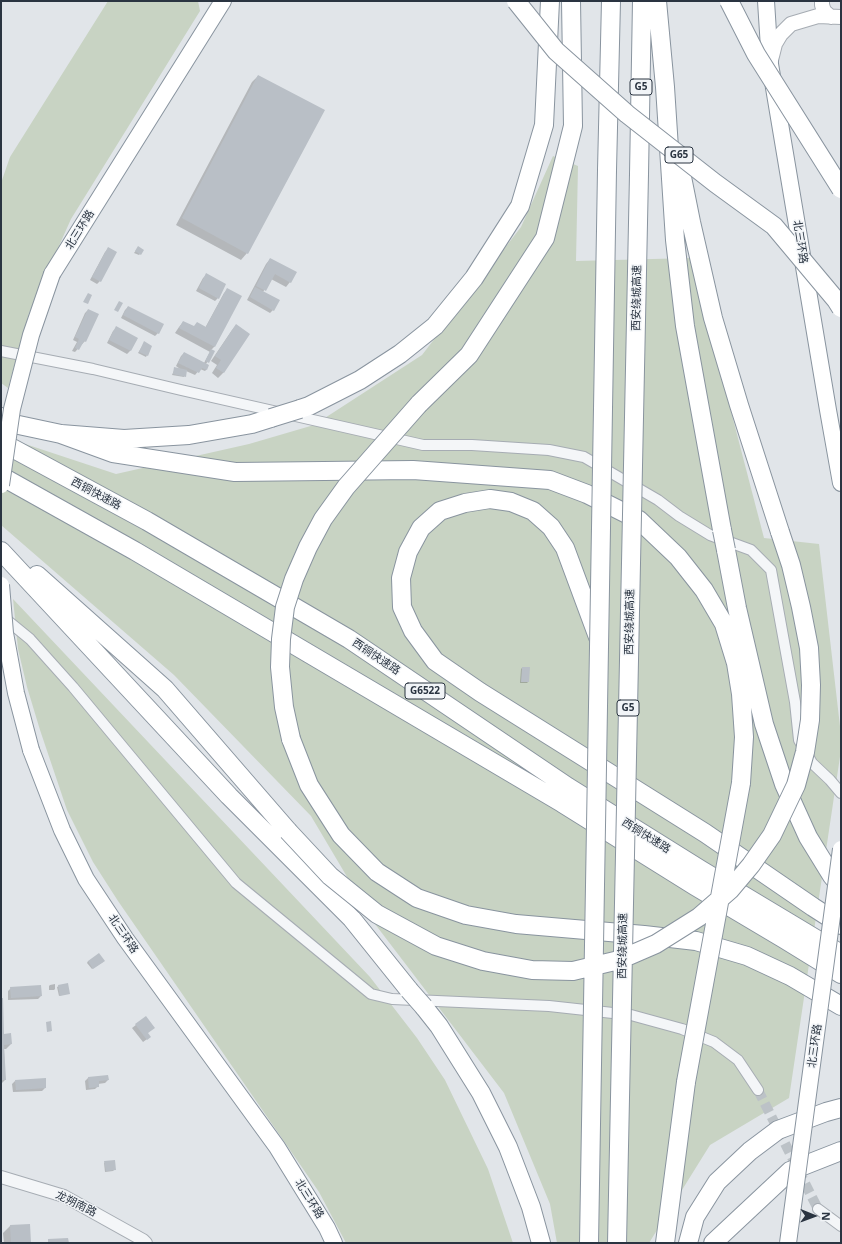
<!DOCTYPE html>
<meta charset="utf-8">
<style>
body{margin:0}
#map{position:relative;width:842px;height:1244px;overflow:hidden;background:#e1e5e9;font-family:"Noto Sans",sans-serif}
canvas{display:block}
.frame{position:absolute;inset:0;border:2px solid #2a3441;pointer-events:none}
.north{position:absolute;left:794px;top:1196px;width:40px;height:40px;-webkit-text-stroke:3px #f1f4f7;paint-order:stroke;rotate:91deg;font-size:11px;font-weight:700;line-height:16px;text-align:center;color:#2a3441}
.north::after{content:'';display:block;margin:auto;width:14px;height:18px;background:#2a3441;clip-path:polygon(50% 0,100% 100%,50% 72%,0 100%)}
</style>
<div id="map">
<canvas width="842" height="1244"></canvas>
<div class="frame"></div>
<div class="north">N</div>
</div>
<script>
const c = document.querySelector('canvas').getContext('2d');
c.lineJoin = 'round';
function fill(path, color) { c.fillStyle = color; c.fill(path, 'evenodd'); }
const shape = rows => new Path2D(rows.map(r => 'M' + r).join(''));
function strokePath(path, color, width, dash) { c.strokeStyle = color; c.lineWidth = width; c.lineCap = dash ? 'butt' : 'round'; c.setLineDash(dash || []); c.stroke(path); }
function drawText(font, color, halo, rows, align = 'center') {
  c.font = font + ' "Noto Sans","Noto Sans SC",sans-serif'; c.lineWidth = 3; c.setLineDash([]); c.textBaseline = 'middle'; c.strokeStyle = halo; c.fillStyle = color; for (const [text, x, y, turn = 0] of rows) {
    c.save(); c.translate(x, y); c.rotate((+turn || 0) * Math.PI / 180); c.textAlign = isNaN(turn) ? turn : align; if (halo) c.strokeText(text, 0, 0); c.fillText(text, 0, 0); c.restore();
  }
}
fill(shape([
 [108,1,198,1,200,11,71,219,29,313,8,388,1,383,1,183,10,157],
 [553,156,578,166,576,261,691,258,764,538,819,544,841,735,841,750,789,1098,710,1145,649,1243,557,1243,550,1204,504,1093,375,924,311,816,174,675,1,525,1,436,116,474,249,444,314,425,422,355,521,227],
 [13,599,370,977,417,1038,445,1080,488,1169,513,1243,346,1243,319,1192,118,901,93,862,67,810,40,730,27,687,18,649]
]), '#c8d3c3');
fill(shape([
 [258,76,247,253,241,260,176,225,252,82],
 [108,249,100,281,97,284,90,280,105,252],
 [137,249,140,254,139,255,134,253],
 [270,259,290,282,286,287,271,279,263,292,273,310,270,313,247,300,266,264],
 [206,275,218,298,215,301,196,291,203,278],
 [227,290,240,297,214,347,211,350,214,351,206,364,208,365,206,370,205,371,200,369,195,375,186,371,184,377,172,375,175,368,180,369,176,366,181,356,184,353,204,363,210,352,175,333,179,327,183,322,193,327,205,328,224,293],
 [128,307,158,333,155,336,121,318,125,310],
 [88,310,85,341,75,352,72,351,77,342,73,340,85,313],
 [236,325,249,334,223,373,218,378,212,373,217,365,211,361,232,330],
 [116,328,137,339,130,351,127,354,107,343,113,331],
 [144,343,147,355,146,357,138,353],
 [522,668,528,682,527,683,520,683,521,669],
 [88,961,103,962,92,969,87,963],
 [55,984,55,989,54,990,49,990,49,986,50,985],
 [59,986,69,993,59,996,57,987],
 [11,988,41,996,38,999,8,1000,8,991],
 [1,999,3,1035,11,1044,6,1049,4,1049,5,1080,1,1084],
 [146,1017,147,1033,150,1037,143,1042,132,1028],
 [88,1078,108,1080,105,1083,98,1084,98,1086,95,1089,86,1090,85,1081],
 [15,1081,45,1088,42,1091,13,1092,12,1084],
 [105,1162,115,1169,113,1171,105,1172,104,1163],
 [29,1225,30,1243,4,1243,3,1233,10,1226]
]), '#0003');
fill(shape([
 [258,75,325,110,248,254,182,218],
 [138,246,144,250,141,255,135,251],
 [108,247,117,252,101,282,92,277],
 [270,258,297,272,291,283,275,274,266,291,256,286],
 [206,273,226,284,219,299,199,288],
 [255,287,280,300,274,311,250,297],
 [227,288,242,296,215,347,179,328,183,321,194,326,197,322,206,327],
 [88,293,92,295,88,304,83,302],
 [119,301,123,303,118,312,114,310],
 [128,306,164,324,159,334,123,315],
 [88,309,99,314,86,342,84,341,79,350,75,348,79,339,75,337],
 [236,324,250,334,224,373,216,368,221,360,215,356],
 [116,326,138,338,131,351,109,340],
 [144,341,152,346,148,356,139,352],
 [211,349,215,351,209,363,205,361],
 [184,352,209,365,207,370,202,368,199,373,178,363],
 [174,367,187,370,186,377,173,374],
 [522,667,530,667,529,682,521,682],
 [99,953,105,961,93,969,88,961],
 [68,983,70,994,60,996,58,985],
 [41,985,42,996,11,998,10,987],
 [1,998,3,998,4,1034,11,1033,12,1044,4,1045,6,1080,1,1080],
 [146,1016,155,1028,148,1033,151,1037,147,1040,135,1024],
 [51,1021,52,1031,47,1032,46,1022],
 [108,1075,109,1080,99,1081,99,1087,89,1088,88,1077],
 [46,1078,46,1088,16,1090,15,1080],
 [115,1160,116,1170,106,1171,104,1161],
 [30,1224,31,1243,11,1243,10,1225],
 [68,1238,69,1243,48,1243,48,1239]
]), '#b9bfc6');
strokePath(shape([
 [758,1090,818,1209]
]), '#bcc2c7', 10, [10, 5]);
const minor = shape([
 [1,351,93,369,181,390,423,445,472,445,549,450,584,457,658,500,679,516,710,535,751,550,771,570,795,702,799,740,812,763,830,780,841,793],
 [3,617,30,639,73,687,236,883,371,994,392,999,549,1006,631,1015,682,1029,714,1042,738,1060,758,1090],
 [818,1209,841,1226]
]);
const tertiary = shape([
 [1,1177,64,1196,143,1240,146,1243]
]);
const secondary = shape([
 [822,1,822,5,824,11,831,17],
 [771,60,775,44,781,34,791,24,818,16,841,17]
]);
const trunk = shape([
 [766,1,770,64,828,410,841,483],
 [52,274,223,1],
 [31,750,62,830,86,879,125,938,277,1147,327,1228,334,1243]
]);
const motorway = shape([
 [657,1,665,87,675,240,685,326,722,530],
 [679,162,691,222,713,318,739,405,780,532],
 [607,170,611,1],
 [639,174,642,1],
 [419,404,469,355,545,238,573,126,571,1],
 [300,409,309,406,360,380,400,354,435,326,474,278,520,206,544,125,550,1],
 [1,417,14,424,61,434,124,439,189,435,252,424,271,418],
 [61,434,113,453,235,472,413,470,550,480,587,494,639,520,678,557,704,590,724,624,736,663,741,694,744,737,741,783],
 [1,442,147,521,349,639,568,787,701,870,841,954],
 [1,476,135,551,562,803,695,886,784,939,841,974],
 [726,550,737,608,764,724,784,784,808,837,832,876,841,887],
 [1,551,229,796,352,919,409,990],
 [37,575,165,689,288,831],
 [598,637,565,548,551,527,533,511,511,502,490,499,465,503,440,511,421,528,408,552,401,578,402,607,413,631,435,661,480,692,705,833,813,907,841,925],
 [291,739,309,785,341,835,377,872,417,898,466,915,516,924,644,935,696,941,747,956,790,976,841,1006],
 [424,1007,439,1026,481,1093,508,1147,531,1207,541,1243],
 [665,1243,686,1082],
 [688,1243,695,1217,717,1182,750,1151,778,1130,826,1112,841,1108],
 [713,1243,790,1171,841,1151]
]);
strokePath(minor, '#a6acb3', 12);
strokePath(tertiary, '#a6acb3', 14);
strokePath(secondary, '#a6acb3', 16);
strokePath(trunk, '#89949f', 18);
strokePath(motorway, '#89949f', 20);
strokePath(minor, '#f4f6f8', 10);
strokePath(tertiary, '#f4f6f8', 12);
strokePath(secondary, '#fff', 14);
strokePath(trunk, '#fff', 16);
strokePath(motorway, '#fff', 18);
const trunkBridge = shape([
 [1,485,12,409,31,335,52,274],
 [1,585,5,633,16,693,31,750],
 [788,1243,841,849]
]);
const motorwayBridge = shape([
 [516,1,556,51,627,114,715,183,774,226,836,300,841,308],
 [729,1,756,54,841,189],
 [271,418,300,409],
 [722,530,726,550],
 [291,739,284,707,280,667,281,639,285,607,294,579,308,547,323,519,346,487,419,404],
 [288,831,330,876,377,914,436,946,483,961,532,970,573,971,619,960,656,944,699,917,730,890,751,865,772,835,796,785,805,752,810,720,811,685,809,648,801,607,791,565,780,532],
 [409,990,424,1007],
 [686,1082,741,783],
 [589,1243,607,170],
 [617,1243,639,174]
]);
strokePath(trunkBridge, '#89949f', 18, []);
strokePath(motorwayBridge, '#89949f', 20, []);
strokePath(trunkBridge, '#fff', 16);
strokePath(motorwayBridge, '#fff', 18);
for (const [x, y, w] of [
 [641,87,22],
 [679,155,28],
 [425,691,40],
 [628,708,22]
]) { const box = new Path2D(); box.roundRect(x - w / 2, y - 8, w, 16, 3); c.fillStyle = '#f1f4f7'; c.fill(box); strokePath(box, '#2a3441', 1); }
drawText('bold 10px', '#2a3441', null, [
 ["G5",641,87],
 ["G65",679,155],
 ["G6522",425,691],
 ["G5",628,708]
]);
drawText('11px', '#2a3441', '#f1f4f7', [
 ["北三环路",80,230,-58],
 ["北三环路",800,242,81],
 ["西安绕城高速",637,298,-89],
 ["西铜快速路",96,494,28],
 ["西安绕城高速",630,622,-89],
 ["西铜快速路",376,657,34],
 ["西铜快速路",646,836,32],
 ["北三环路",123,934,56],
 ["西安绕城高速",623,946,-89],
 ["北三环路",815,1046,-82],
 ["北三环路",309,1199,58],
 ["龙朔南路",76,1204,26]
]);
</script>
